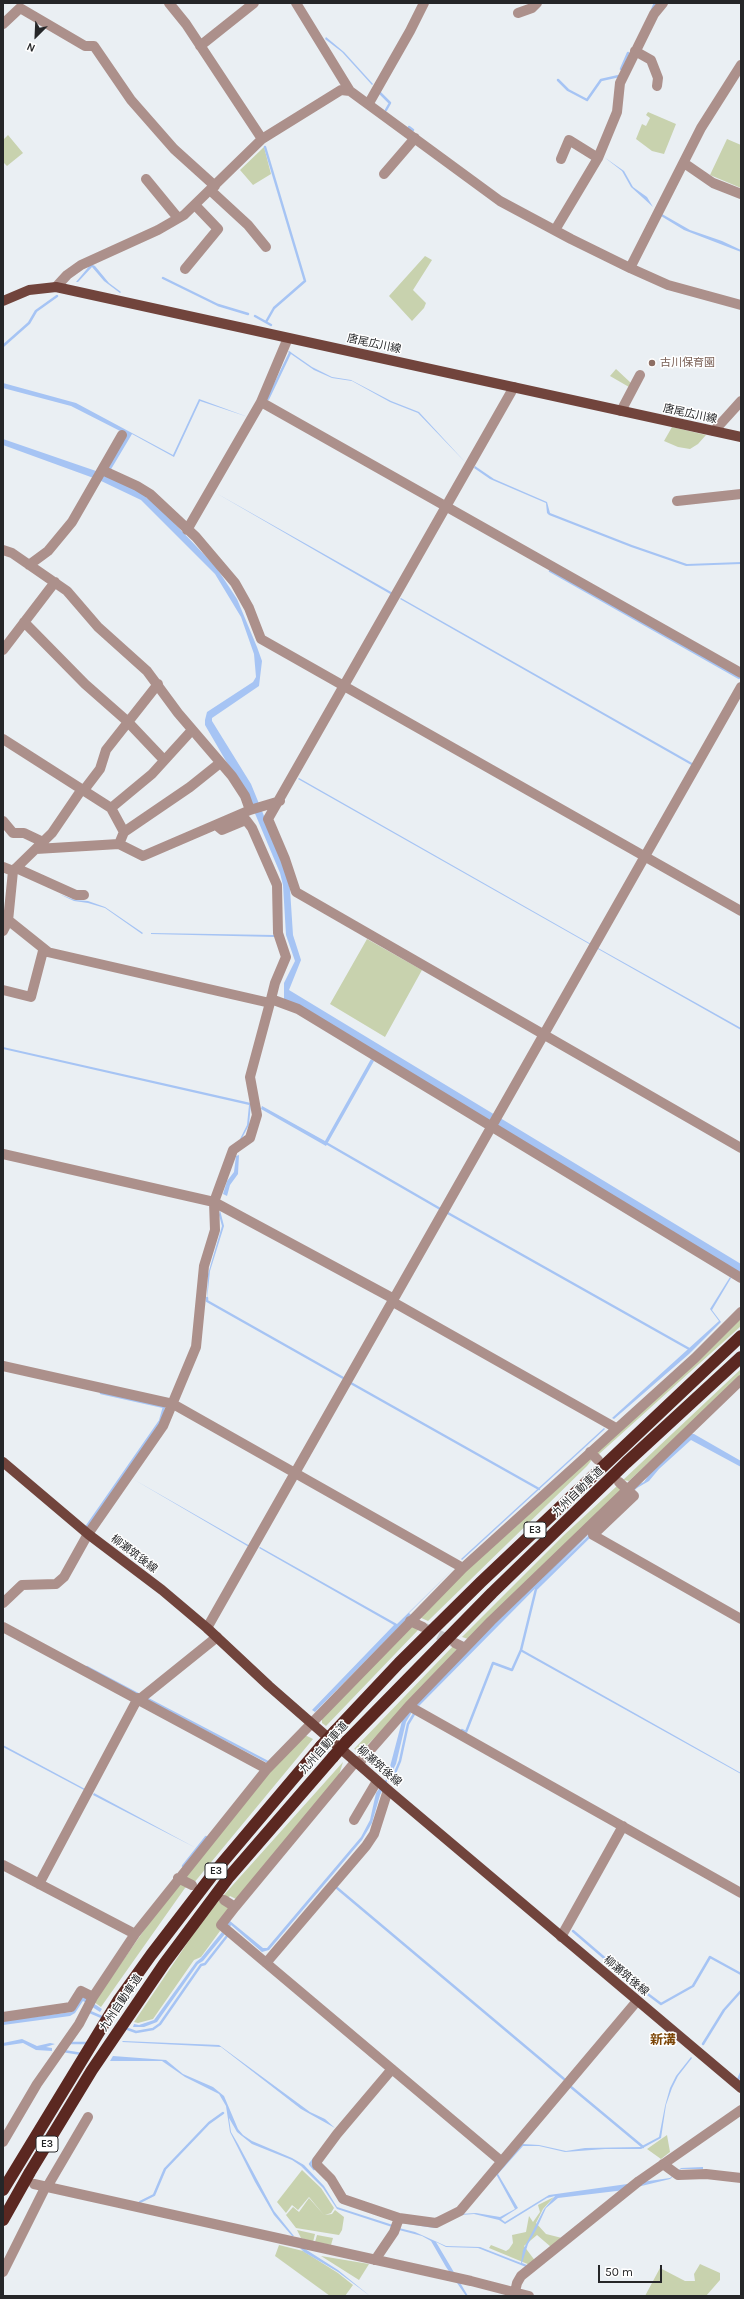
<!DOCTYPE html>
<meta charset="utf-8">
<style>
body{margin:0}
#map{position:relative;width:744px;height:2299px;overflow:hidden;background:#eaeff3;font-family:Karla,sans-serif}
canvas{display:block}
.frame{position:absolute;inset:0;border:4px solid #252628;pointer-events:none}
.north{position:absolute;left:16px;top:16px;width:40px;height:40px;-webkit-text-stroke:3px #fff;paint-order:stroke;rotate:204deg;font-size:11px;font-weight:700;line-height:16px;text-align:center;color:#252628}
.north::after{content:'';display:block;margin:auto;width:14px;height:18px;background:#252628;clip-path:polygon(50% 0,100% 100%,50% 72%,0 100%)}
.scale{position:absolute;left:598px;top:2265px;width:64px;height:18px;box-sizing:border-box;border:2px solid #252628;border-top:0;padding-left:5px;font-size:12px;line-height:14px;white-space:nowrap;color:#252628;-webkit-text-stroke:3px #fff;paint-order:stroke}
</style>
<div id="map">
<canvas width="744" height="2299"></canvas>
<div class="frame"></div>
<div class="north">N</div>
<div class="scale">50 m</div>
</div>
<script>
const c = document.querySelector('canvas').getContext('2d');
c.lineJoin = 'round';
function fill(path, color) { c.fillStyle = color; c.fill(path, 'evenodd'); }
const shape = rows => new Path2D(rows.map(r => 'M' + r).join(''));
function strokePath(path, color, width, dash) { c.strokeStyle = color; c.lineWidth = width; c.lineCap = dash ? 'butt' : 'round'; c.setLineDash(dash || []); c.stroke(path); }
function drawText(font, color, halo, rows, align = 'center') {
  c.font = font + ' Karla,"Noto Sans JP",sans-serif'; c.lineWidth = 3; c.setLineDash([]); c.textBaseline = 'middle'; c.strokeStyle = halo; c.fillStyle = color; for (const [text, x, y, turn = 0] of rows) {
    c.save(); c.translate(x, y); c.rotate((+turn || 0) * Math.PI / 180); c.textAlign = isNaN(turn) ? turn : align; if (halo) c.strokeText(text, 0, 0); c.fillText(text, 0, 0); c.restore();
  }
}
fill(shape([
 [648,112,676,124,664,154,652,151,636,139,642,124,646,126,650,118,646,115],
 [8,135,23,153,7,166,3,162,3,140],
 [727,139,741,145,741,188,710,175],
 [264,147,271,174,253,185,240,170],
 [425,256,432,260,413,290,426,303,424,308,412,321,389,296],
 [616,369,631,383,629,387,610,376],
 [672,427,706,435,698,444,690,449,678,447,664,441],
 [367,939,422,970,385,1037,330,1004],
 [741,1316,741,1326,598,1455,598,1448],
 [741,1369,741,1375,702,1412,629,1481,623,1480],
 [591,1458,591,1461,587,1466,428,1621,419,1617,441,1594],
 [617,1486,622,1491,471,1640,462,1637,564,1535],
 [411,1625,419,1629,326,1726,322,1723,322,1716],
 [455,1644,459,1647,391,1722,365,1747,357,1750,354,1749],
 [305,1735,313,1739,193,1884,181,1877,300,1736],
 [343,1762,338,1778,236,1899,230,1896,227,1899,223,1896],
 [179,1880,190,1885,185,1888,101,2007,94,2002],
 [220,1899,232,1906,218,1927,220,1931,201,1957,194,1960,153,2019,138,2023,134,2022,192,1936],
 [667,2135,670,2152,661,2159,647,2149],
 [302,2170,321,2188,334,2208,331,2213,325,2215,332,2214,335,2210,344,2217,342,2230,339,2235,296,2228,286,2215,293,2207,299,2212,309,2198,324,2215,309,2197,298,2210,292,2205,286,2213,277,2202],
 [554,2197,543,2209,536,2223,546,2234,562,2238,551,2247,537,2235,524,2246,536,2262,530,2265,489,2248,491,2245,506,2251,509,2249,513,2243,512,2235,526,2232,529,2216,533,2222,540,2212,538,2205],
 [297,2230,315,2234,313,2242,301,2238],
 [317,2235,333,2238,331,2245,315,2242],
 [279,2245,303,2251,338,2273,353,2285,345,2296,330,2296,275,2256],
 [321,2256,369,2264,359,2280],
 [700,2264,720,2273,720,2280,706,2296,645,2296,660,2268,685,2281,695,2281,694,2274]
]), '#c8d2ae');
fill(shape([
 [326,37,344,52,373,84,372,85,342,52,325,39],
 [604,157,624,171,633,187,647,197,653,207,631,187,622,171],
 [662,214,690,230,722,241,741,250,741,252,684,230,661,216],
 [91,264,95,266,109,283,121,292,120,293,104,281,92,267,78,282,76,282],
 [289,351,312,367,332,377,351,380,391,401,419,412,466,463,418,413,390,402,352,381,332,378,314,370,288,352],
 [3,383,76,403,173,455,199,399,248,417,200,401,174,457,132,434,107,476,138,491,158,506,216,567,237,599,257,647,262,661,259,686,212,718,212,721,251,784,284,865,290,889,293,935,301,960,289,990,741,1264,741,1274,284,999,284,983,295,961,286,935,283,885,280,873,251,804,205,725,205,720,207,712,253,682,256,677,254,654,241,617,215,574,141,500,99,480,3,445,3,439,96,471,126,434,71,406,3,388],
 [475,466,494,479,547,502,550,513,632,545,687,564,741,562,741,564,686,566,631,547,549,515,547,513,546,503,490,479,474,468],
 [216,493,393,593,392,595],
 [401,598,694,764,693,766,400,599],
 [299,778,591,944,591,945,298,779],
 [59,894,75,900,88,901,105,907,143,933,142,934,105,908,88,903,74,901],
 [151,933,274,935,274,937,151,934],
 [598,948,741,1028,741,1030,598,949],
 [3,1047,251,1103,249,1125,241,1140,240,1139,247,1125,249,1105,3,1049],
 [371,1059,374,1061,326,1146,261,1109,262,1106,325,1141],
 [239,1155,238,1174,230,1185,227,1196,223,1194,227,1181,234,1172,236,1156],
 [220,1210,224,1226,210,1271,207,1300,208,1274,222,1226,219,1215],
 [730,1277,731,1278,712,1310,721,1322,689,1354,614,1419,612,1418,719,1321,710,1309],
 [604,1428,605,1429,462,1560,461,1559],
 [690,1434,694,1434,741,1461,741,1467,691,1440,659,1469,649,1481,637,1488,587,1536,419,1706,413,1704,635,1486,644,1482,652,1470],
 [133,1479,250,1546,249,1547],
 [260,1547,397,1624,453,1569,409,1613,411,1615,315,1712,312,1710,394,1625,259,1548],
 [521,1649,741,1773,741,1774,520,1651],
 [409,1710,412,1712,406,1722,396,1764,380,1795,372,1823,362,1840,269,1950,262,1952,231,1925,230,1927,227,1924,230,1921,263,1948,267,1948,361,1837,370,1820,376,1793,387,1778,402,1721],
 [3,1745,85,1789,84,1790,3,1747],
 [94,1793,196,1848,93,1795],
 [222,1932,225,1934,203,1961,198,1964,157,2022,144,2027,133,2027,134,2024,139,2025,154,2020,196,1962,201,1958],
 [81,1995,102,2009,100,2012,83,2001,75,2013,70,2016,3,2025,3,2021,72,2012],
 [22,2039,37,2046,50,2043,55,2044,46,2047,52,2048,52,2051,36,2050,23,2043,3,2046,3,2043],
 [123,2041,219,2045,310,2112,325,2119,335,2128,301,2109,221,2047,122,2042],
 [113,2056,166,2060,183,2074,213,2087,224,2096,238,2129,243,2135,252,2141,292,2158,304,2165,324,2186,337,2207,393,2225,392,2227,337,2209,323,2188,301,2166,292,2160,252,2144,237,2132,229,2118,231,2132,238,2144,274,2211,294,2236,292,2236,274,2215,255,2182,230,2132,226,2106,219,2094,185,2077,162,2061,110,2061],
 [691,2057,692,2058,678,2076,672,2088,666,2105,661,2138,641,2149,605,2149,565,2152,539,2146,523,2146,498,2174,518,2208,501,2219,505,2222,549,2195,670,2178,681,2168,703,2167,703,2169,681,2169,670,2179,625,2190,558,2198,546,2208,536,2230,528,2244,522,2263,527,2265,526,2267,478,2248,446,2247,436,2242,468,2296,466,2296,446,2267,431,2241,422,2236,399,2230,399,2228,415,2232,446,2246,480,2247,521,2263,523,2250,544,2209,555,2196,547,2198,505,2224,499,2220,474,2214,461,2215,434,2228,401,2223,430,2226,460,2214,476,2213,500,2217,515,2209,496,2174,523,2144,539,2145,566,2151,585,2148,640,2147,659,2137,665,2106,670,2088,676,2076],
 [302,2247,338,2270,370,2296,338,2272,304,2252,300,2248]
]), '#a6c4f4');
strokePath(shape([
 [652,10,655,3],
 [621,69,628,53],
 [558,80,568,90,587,100,601,80,619,76],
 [380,93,390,103,386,110],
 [409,127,413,130],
 [265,147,305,281,274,308,266,322],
 [163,278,218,305,248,314],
 [255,316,271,325],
 [3,346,29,323,36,311,57,296],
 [268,399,290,353],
 [550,571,739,678],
 [326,1143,442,1210],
 [446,1212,691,1350],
 [207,1298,207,1301,345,1379],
 [349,1382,539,1489],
 [87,1526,160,1421,164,1407,101,1393],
 [87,1667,138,1694],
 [148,1699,268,1762],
 [462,1730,466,1732,493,1663,512,1670,521,1650,536,1589,589,1537],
 [395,1784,392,1780,400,1761,408,1724,414,1714],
 [183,1866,206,1837],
 [337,1888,564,2079],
 [573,1931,637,1986],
 [645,1992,661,2004,693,1986,710,1957,741,1974],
 [90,2012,104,2018],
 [125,2028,136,2032,153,2029,160,2024,201,1965,205,1964,227,1936],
 [69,2043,88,2043],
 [703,2044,724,2010,741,1991],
 [63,2051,82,2054],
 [738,2080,741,2073],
 [571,2087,643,2147],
 [314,2159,310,2164,314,2169],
 [140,2202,154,2195,165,2169,209,2123,223,2113]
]), '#a6c4f4', 2.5);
strokePath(shape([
 [425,1628,453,1642]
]), '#c3c7ca', 10, [10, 5]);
strokePath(shape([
 [169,3,186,24,262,139],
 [296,3,350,91,500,201,571,239,630,268,668,285,741,305],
 [20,8,85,46,94,46,131,100,174,149,215,186],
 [518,13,532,8,537,3],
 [3,24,20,8],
 [200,46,254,3],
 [635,51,651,60,658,78,657,86],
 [369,103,410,31,424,3],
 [561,159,569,140,598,158],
 [684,163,713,183,741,194],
 [384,174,415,138],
 [146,179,178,218],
 [210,190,248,225,266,247],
 [555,230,598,158,617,112,620,83,654,14,663,3],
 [630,268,701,128,741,65],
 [185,269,218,229,195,205],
 [56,287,67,275,81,265,158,230,184,215,262,139,341,90,350,91],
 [514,387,268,819,285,859,296,892,741,1148],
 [261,402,741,673],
 [621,411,640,375],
 [714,431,741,401],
 [102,470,137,486,150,494,196,537,235,583,249,608,261,639,741,911],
 [677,501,741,494],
 [187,530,261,402,288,338],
 [3,550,12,553,67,591,98,627,147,671,178,713,232,776,245,796,250,810],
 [29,565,48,551,72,522,122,435],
 [24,622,85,684,127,721,164,760],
 [3,650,55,582],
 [3,739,111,808,124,832,119,844],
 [84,790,100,769,106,750,158,684],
 [111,808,152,774,192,730],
 [3,821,13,833,24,833,43,842],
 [216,825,222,830,246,820,252,828,277,885,278,933,286,957,275,983,271,999,298,1009,741,1278],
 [124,832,190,787,220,763],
 [36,849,119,844,143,856,250,810,280,801],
 [3,867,13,871],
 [16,868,76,895,84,895],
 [8,920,48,952],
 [3,931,8,921,13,871,52,833,82,789],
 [3,990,31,997,43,951,270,1003],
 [3,1154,214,1202,394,1299],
 [393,1302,616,1428],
 [3,1366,173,1404,463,1568],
 [590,1452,598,1460],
 [619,1482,634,1496,593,1535,741,1619],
 [3,1603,22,1585,56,1584,64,1577,88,1534,163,1426,196,1347,204,1266,215,1230,214,1202,233,1150,250,1138,257,1115,250,1077,271,999],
 [410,1621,423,1627],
 [3,1627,267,1769],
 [207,1628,741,687],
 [455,1643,465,1648],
 [140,1699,217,1637],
 [409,1706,741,1893],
 [358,1764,409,1706,491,1621,741,1380],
 [354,1820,377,1781],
 [3,1865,135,1934],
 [178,1878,192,1885],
 [39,1884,138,1698],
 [224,1900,235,1907,221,1925,501,2161],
 [235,1907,356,1761],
 [561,1937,623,1826],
 [266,1963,366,1846,374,1834,388,1790],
 [3,2017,71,2007,81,1991,93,1997],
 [392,2069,337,2134,317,2161,317,2165,331,2179,343,2199,399,2218,436,2223,460,2211,637,2001],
 [3,2142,37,2084,79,2024,93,1997,135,1934,267,1769,463,1568,695,1358,741,1312],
 [663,2164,678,2175,706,2174,741,2178],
 [34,2184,471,2281,529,2296],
 [47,2187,88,2117],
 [375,2260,394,2232,399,2218],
 [3,2272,46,2186],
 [515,2292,517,2283,521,2276,639,2181,741,2110]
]), '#ac908b', 10);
strokePath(shape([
 [3,301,29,290,56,287,741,437],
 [3,1462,88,1534,162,1590,207,1628,269,1686,388,1790,741,2088]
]), '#71443c', 10);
strokePath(shape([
 [335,1731,399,1663,481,1582,741,1336],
 [347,1741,492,1593,626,1463,741,1357],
 [3,2190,118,2001,151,1955,217,1869,321,1746],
 [3,2220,30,2172,92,2070,164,1964,229,1877,333,1757]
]), '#5b2821', 12);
strokePath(shape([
 [321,1746,335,1731],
 [333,1757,347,1741]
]), '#5b2821', 12);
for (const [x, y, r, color] of [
 [652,363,4,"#8d6e63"]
]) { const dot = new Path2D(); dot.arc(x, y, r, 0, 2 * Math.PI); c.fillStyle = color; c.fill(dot); strokePath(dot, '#fff', 1.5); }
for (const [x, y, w] of [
 [535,1530,22],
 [216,1871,22],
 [47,2144,22]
]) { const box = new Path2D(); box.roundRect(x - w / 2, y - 8, w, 16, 3); c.fillStyle = '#fff'; c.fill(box); strokePath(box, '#252628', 1); }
drawText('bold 10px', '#252628', null, [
 ["E3",535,1530],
 ["E3",216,1871],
 ["E3",47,2144]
]);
drawText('11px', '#252628', '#fff', [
 ["唐尾広川線",374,344,12],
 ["唐尾広川線",690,414,12],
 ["九州自動車道",578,1492,-44],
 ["柳瀬筑後線",134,1554,37],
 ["九州自動車道",324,1748,-48],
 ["柳瀬筑後線",379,1766,41],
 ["柳瀬筑後線",626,1976,40],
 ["九州自動車道",121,2003,-56]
]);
drawText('11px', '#785e54', '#fff', [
 ["古川保育園",660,363]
], 'left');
drawText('bold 13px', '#7c4608', '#fff', [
 ["新溝",663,2040]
]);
</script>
